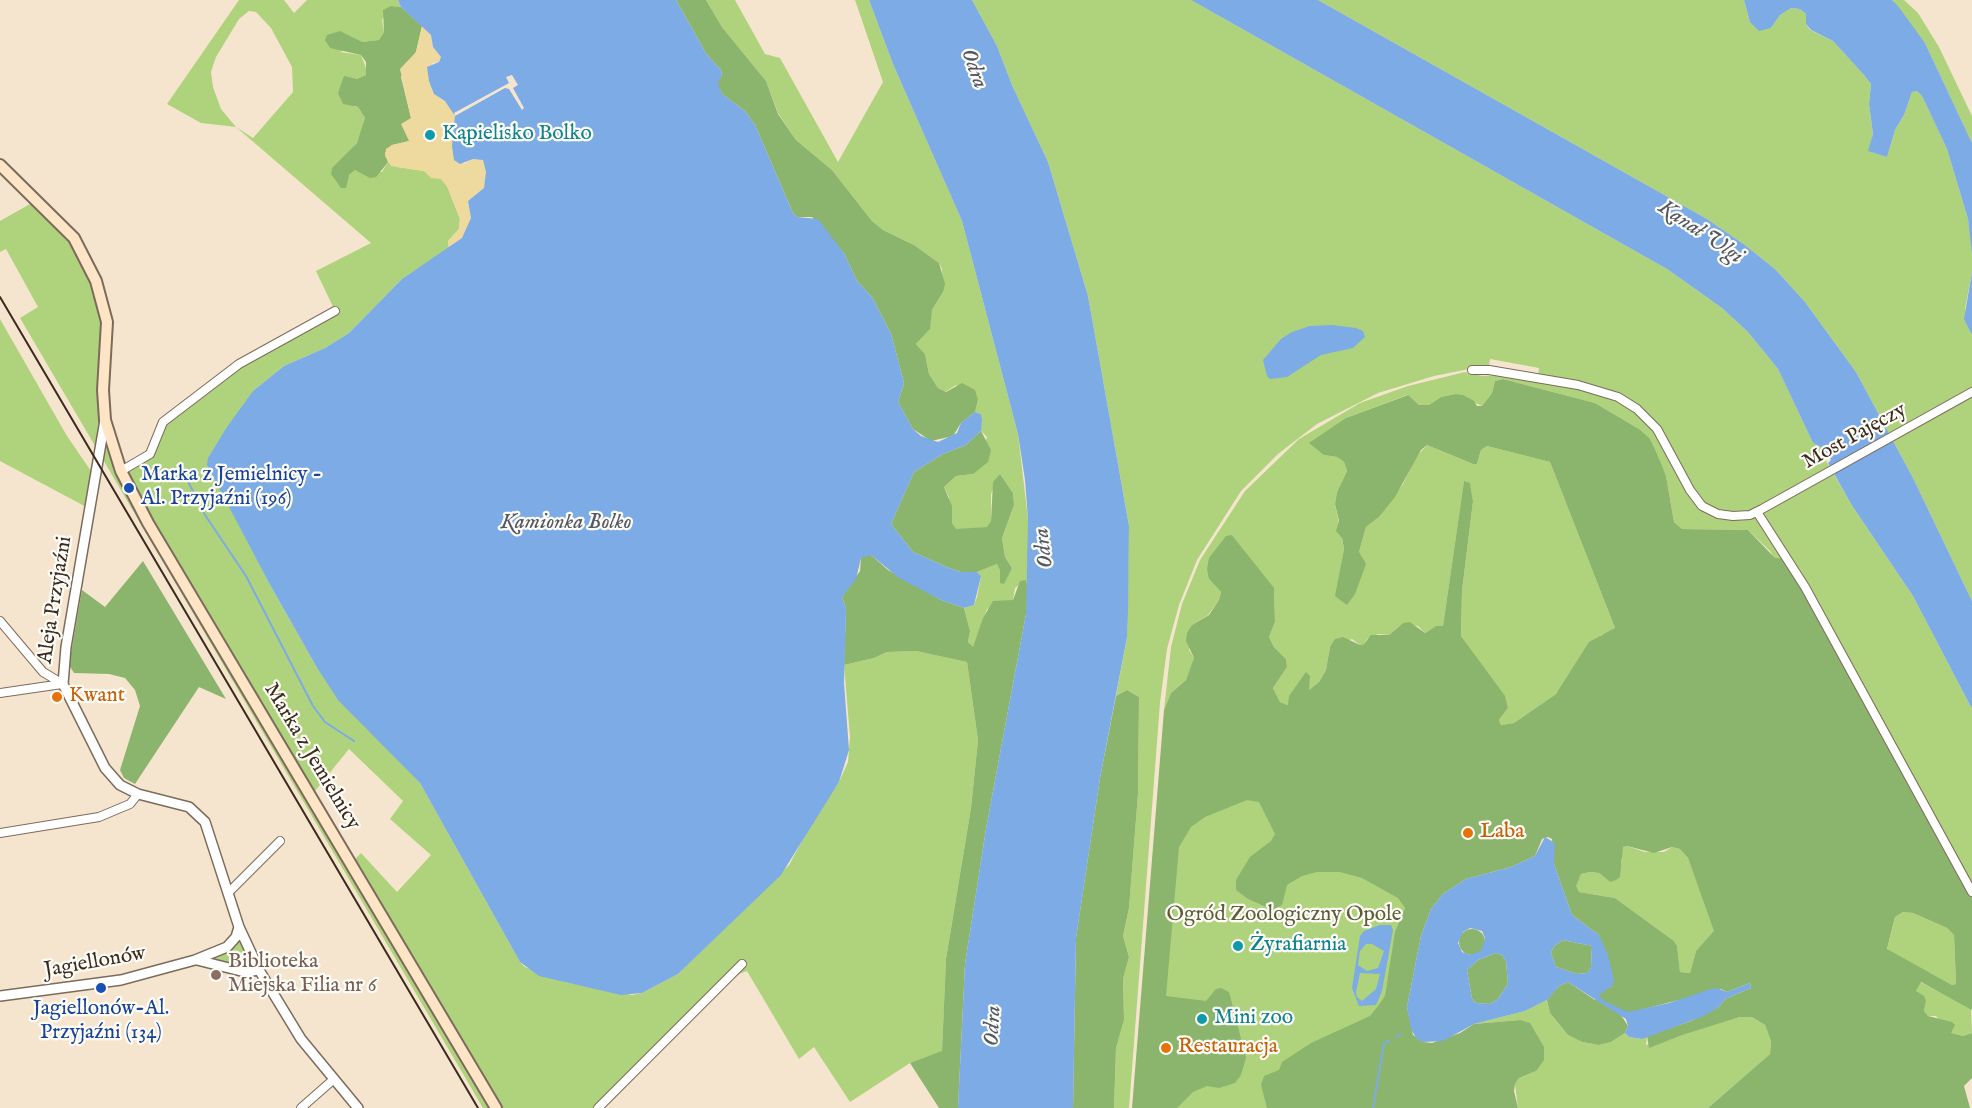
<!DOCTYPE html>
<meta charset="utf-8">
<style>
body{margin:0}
canvas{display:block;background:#f6e5ce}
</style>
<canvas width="1972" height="1108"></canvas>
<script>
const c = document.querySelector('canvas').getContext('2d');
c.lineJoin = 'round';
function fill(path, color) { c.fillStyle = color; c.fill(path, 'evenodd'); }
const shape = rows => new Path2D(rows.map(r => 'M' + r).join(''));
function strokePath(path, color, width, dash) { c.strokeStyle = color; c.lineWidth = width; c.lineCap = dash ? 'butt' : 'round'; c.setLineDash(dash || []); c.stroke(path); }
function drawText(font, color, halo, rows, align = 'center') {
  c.font = font + ' "IM FELL English",serif'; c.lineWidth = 4.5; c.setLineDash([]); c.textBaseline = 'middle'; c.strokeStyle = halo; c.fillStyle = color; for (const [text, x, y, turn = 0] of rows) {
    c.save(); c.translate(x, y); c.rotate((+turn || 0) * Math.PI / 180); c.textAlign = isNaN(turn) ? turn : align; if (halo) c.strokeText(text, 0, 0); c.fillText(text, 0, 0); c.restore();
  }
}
fill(shape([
 [239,0,284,0,294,13,307,0,398,0,401,7,391,6,382,20,384,32,379,40,362,42,340,52,361,55,366,68,366,75,357,79,354,107,358,107,365,118,362,132,357,143,340,161,349,175,355,170,382,172,388,162,397,167,424,171,441,179,447,186,460,219,459,229,448,241,449,248,402,279,349,333,325,348,284,366,253,391,211,474,224,495,269,583,316,666,420,783,520,962,525,967,565,982,632,995,642,993,678,974,789,865,813,821,839,782,848,762,850,737,844,665,874,658,887,652,916,651,967,662,978,740,971,808,946,959,942,1052,910,1063,850,1102,814,1047,799,1059,747,971,736,975,605,1108,483,1108,20,318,38,307,6,249,0,252,0,221,37,200,67,230,102,298,103,401,121,471,150,454,163,422,211,384,335,311,316,271,371,243,236,127,201,123,167,104],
 [249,11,256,12,271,28,292,67,293,92,253,138,236,127,221,109,213,87,211,72,216,57,239,19],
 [349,749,403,801,390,819,431,855,397,892,361,853,352,862,311,796],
 [706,0,735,0,765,54,780,58,838,162,883,82,855,0,869,0,893,64,962,221,1018,434,1028,519,1028,588,1026,580,1015,588,1013,600,987,609,973,648,968,642,970,631,964,608,974,605,977,597,981,576,977,572,997,564,1000,569,1000,583,1012,568,1005,557,1002,538,1014,505,1013,493,1000,474,991,494,991,521,988,527,956,530,952,523,949,497,944,487,956,476,973,474,987,437,981,431,981,414,975,412,978,400,956,385,945,392,938,388,929,374,925,354,916,344,928,331,932,310,943,292,942,269,939,263,914,245,883,230,872,221,832,170,796,140,778,113,766,81,722,27],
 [972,0,1191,0,1667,269,1722,308,1748,332,1778,369,1813,443,1821,447,1825,459,1851,504,1913,596,1972,709,1972,892,1770,551,1748,530,1682,529,1674,522,1666,476,1639,429,1595,403,1503,379,1495,381,1492,393,1482,406,1455,394,1441,397,1429,405,1419,405,1407,395,1346,418,1324,455,1337,457,1344,462,1347,471,1337,492,1335,504,1344,549,1336,595,1359,552,1366,527,1379,517,1403,484,1416,457,1427,445,1473,464,1477,464,1481,450,1487,446,1550,462,1615,628,1611,633,1601,635,1556,694,1514,723,1501,725,1499,720,1508,708,1461,636,1462,591,1473,501,1470,484,1464,482,1443,626,1436,626,1425,633,1418,626,1403,623,1389,635,1378,634,1367,639,1364,644,1360,645,1352,639,1330,647,1326,670,1319,682,1309,690,1308,683,1288,705,1280,702,1273,688,1287,667,1286,659,1274,647,1269,637,1275,622,1274,589,1232,535,1209,579,1221,592,1219,600,1208,615,1192,625,1189,650,1194,658,1191,668,1186,680,1171,693,1164,710,1171,647,1182,604,1200,560,1245,491,1299,439,1360,403,1408,386,1465,372,1482,376,1514,374,1538,378,1539,368,1490,359,1489,365,1434,376,1378,393,1317,424,1278,454,1241,491,1197,560,1179,605,1167,649,1160,703,1129,1108,1114,1108,1116,1048,1124,1020,1123,979,1129,957,1123,936,1129,908,1138,794,1139,697,1127,690,1116,696,1127,637,1129,526,1088,296,1048,162,1012,85,997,46],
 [1318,0,1744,0,1750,22,1771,28,1780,15,1791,8,1800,9,1806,14,1806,24,1810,30,1833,41,1864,75,1871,84,1869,104,1873,134,1869,151,1887,157,1895,130,1904,115,1912,92,1917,91,1922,96,1947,149,1968,219,1972,247,1972,272,1965,309,1972,335,1972,601,1913,478,1856,372,1805,302,1776,270,1745,245,1707,219],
 [1892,0,1904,0,1918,13,1939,47,1972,116,1972,143,1925,43],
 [0,319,67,436,95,477,90,509,0,461],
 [1298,728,1405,908,1370,1108,1141,1108,1186,787],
 [1627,846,1645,852,1664,852,1672,847,1680,849,1688,858,1715,931,1696,951,1690,973,1680,972,1677,947,1674,941,1615,898,1579,892,1575,886,1581,874,1590,872,1599,873,1610,882,1622,862,1622,847],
 [1903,912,1913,913,1947,928,1954,935,1956,984,1952,985,1887,950,1895,917],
 [238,933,259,970,195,960,211,955],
 [1920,982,1971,1008,1972,1033,1963,1036,1950,1033,1936,1016,1928,1016,1924,1011,1926,1001,1916,991],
 [1547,1000,1550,1013,1568,1035,1582,1042,1599,1045,1611,1042,1625,1033,1629,1037,1642,1039,1647,1036,1646,1045,1740,1017,1752,1017,1765,1025,1771,1041,1770,1054,1708,1108,1518,1108,1515,1084,1519,1078,1536,1071,1520,1020,1474,1024,1525,1011]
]), '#afd37c');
fill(shape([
 [676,0,706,0,722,27,766,81,778,114,796,140,832,170,872,221,883,230,914,245,939,263,945,284,943,292,932,310,930,329,916,344,925,354,929,374,938,388,946,392,962,383,975,390,978,400,975,412,961,423,953,436,931,441,913,429,898,402,904,383,891,334,872,297,857,281,844,253,812,217,797,217,793,213,755,125,745,111,722,94,717,83,722,75,721,70,707,55],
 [391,6,401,7,422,26,416,52,401,77,411,118,410,141,392,145,385,153,388,162,385,166,376,177,370,178,355,170,349,175,346,188,341,188,331,174,332,168,357,143,365,118,358,107,343,104,338,93,344,76,357,79,366,75,366,62,361,55,330,48,325,40,327,35,340,31,362,42,379,40,384,32,383,10],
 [1503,379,1595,403,1639,429,1650,439,1657,454,1666,476,1674,522,1682,529,1748,530,1775,558,1788,559,1972,892,1972,1010,1921,982,1916,991,1924,996,1926,1001,1924,1011,1928,1016,1952,1022,1955,1025,1951,1033,1963,1036,1972,1033,1972,1078,1964,1086,1970,1108,1708,1108,1770,1054,1771,1041,1765,1025,1752,1017,1740,1017,1682,1035,1649,1048,1647,1036,1691,1021,1719,1007,1725,999,1751,988,1750,983,1727,992,1721,989,1621,1015,1628,1026,1625,1033,1611,1042,1599,1045,1582,1042,1568,1035,1550,1013,1547,1000,1550,996,1559,986,1568,982,1595,1000,1602,991,1612,986,1599,935,1572,915,1554,864,1552,839,1548,837,1542,839,1535,856,1511,867,1466,879,1443,894,1431,909,1421,936,1407,1007,1413,1035,1423,1042,1432,1043,1460,1033,1474,1024,1520,1020,1530,1023,1544,1047,1544,1060,1536,1071,1519,1078,1515,1084,1514,1091,1518,1108,1267,1108,1261,1085,1264,1076,1279,1070,1282,1062,1311,1043,1370,1016,1378,1006,1385,996,1395,932,1405,908,1398,898,1362,878,1340,872,1317,872,1302,876,1287,885,1282,905,1273,910,1248,899,1236,890,1236,880,1250,857,1271,841,1275,834,1259,802,1247,800,1205,817,1191,827,1179,847,1166,996,1206,1001,1216,989,1221,988,1229,992,1246,1058,1241,1075,1235,1083,1219,1088,1207,1086,1193,1092,1177,1108,1132,1108,1164,710,1171,693,1186,680,1194,658,1186,641,1187,633,1192,625,1209,615,1219,600,1221,592,1209,579,1207,569,1209,558,1226,536,1232,535,1274,588,1275,622,1269,637,1274,647,1286,659,1287,667,1273,688,1280,702,1288,705,1289,696,1306,672,1310,676,1309,690,1319,682,1326,670,1330,647,1335,639,1343,637,1360,645,1364,644,1371,635,1389,635,1403,623,1410,622,1425,633,1436,626,1443,626,1464,481,1470,483,1473,501,1462,591,1461,636,1505,696,1508,708,1499,720,1501,725,1514,723,1556,694,1589,642,1615,628,1550,462,1487,446,1481,450,1477,464,1473,464,1427,445,1421,450,1395,497,1379,517,1366,527,1359,552,1366,564,1355,594,1347,605,1335,596,1344,549,1342,538,1336,531,1339,521,1335,504,1337,492,1347,471,1344,462,1337,457,1324,455,1309,443,1346,418,1408,395,1419,405,1429,405,1441,397,1455,394,1463,395,1474,401,1477,406,1482,406,1492,393,1495,381],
 [1627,846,1654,853,1672,847,1680,849,1688,858,1714,931,1696,951,1690,973,1680,972,1677,946,1674,941,1615,898,1579,892,1576,886,1581,874,1590,872,1599,873,1610,882,1616,880,1620,877,1623,847],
 [1903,912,1913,913,1947,928,1954,935,1956,984,1952,985,1887,949,1895,917],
 [981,431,991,450,988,462,973,474,956,476,944,487,952,506,952,523,956,529,987,527,991,521,993,482,1000,474,1013,493,1014,505,1002,538,1005,557,1012,568,1004,584,1000,583,1000,570,997,564,977,572,961,572,949,568,913,552,891,524,914,472,943,454,966,445],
 [865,555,871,555,888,570,941,600,964,608,970,631,968,642,973,647,983,618,993,601,1013,600,1020,581,1026,580,1028,588,1026,614,986,829,965,964,958,1108,939,1108,910,1063,942,1051,946,959,971,808,978,740,967,662,916,651,887,652,874,658,844,665,846,609,842,597,860,571,861,558],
 [143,561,226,699,199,687,135,784,124,778,120,770,140,706,135,690,125,678,109,674,74,673,69,665,82,590,105,607],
 [1127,690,1139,697,1138,794,1129,908,1123,936,1129,957,1123,979,1124,1020,1116,1048,1114,1108,1073,1108,1076,938,1100,778,1116,696],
 '1459 942a13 13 0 1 1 26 0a13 13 0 1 1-26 0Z',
 [1563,940,1592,946,1591,968,1587,973,1577,974,1556,967,1551,953,1554,946],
 [1496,953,1502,955,1506,961,1508,984,1497,1000,1489,1004,1476,1003,1472,999,1467,970,1478,960]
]), '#8bb56c');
fill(shape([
 [422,26,431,35,433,47,441,57,439,62,432,63,434,94,445,101,454,111,456,122,453,139,464,164,473,159,483,160,486,172,484,188,468,201,471,218,468,227,462,238,449,248,448,241,459,229,460,219,447,186,441,179,431,178,424,171,391,166,385,156,386,149,392,145,409,141,401,124,411,118,400,69,416,52]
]), '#eeda9e');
fill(shape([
 [398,0,676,0,707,55,721,70,722,75,718,83,722,94,745,111,755,125,793,213,797,217,818,219,844,253,857,281,872,297,891,334,904,383,898,402,913,429,921,436,938,442,957,433,961,423,975,412,981,414,982,420,981,431,966,445,943,454,914,472,891,524,913,552,949,568,961,572,977,572,981,576,974,605,964,608,941,600,899,578,871,555,861,558,856,579,842,597,846,609,844,683,849,750,839,782,781,875,678,974,642,993,621,995,539,976,520,962,420,783,338,700,316,666,269,583,207,465,208,458,227,427,253,391,284,366,325,348,349,333,402,279,462,238,471,218,468,201,484,188,486,172,483,160,473,159,460,164,454,160,452,146,455,116,445,101,434,94,429,81,427,67,439,62,441,57,433,47,431,35,401,7],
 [869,0,972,0,997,46,1012,85,1048,162,1088,296,1129,526,1128,611,1127,637,1100,778,1076,938,1073,1108,958,1108,965,964,986,829,1026,614,1028,519,1025,480,1018,434,962,221,893,64],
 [1191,0,1318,0,1707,219,1745,245,1776,270,1805,302,1856,372,1913,478,1972,601,1972,709,1913,596,1851,504,1828,463,1831,460,1829,456,1826,456,1821,447,1813,443,1778,369,1748,332,1722,308,1667,269],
 [1744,0,1892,0,1898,6,1925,43,1972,143,1972,254,1968,219,1947,149,1922,96,1917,91,1912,92,1904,115,1895,130,1887,157,1868,151,1873,134,1869,104,1871,84,1864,75,1833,41,1811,30,1806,24,1806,14,1800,9,1791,8,1780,15,1771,28,1759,31,1750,22],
 [1972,272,1972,335,1964,319],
 [1332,325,1356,328,1363,331,1365,337,1353,348,1321,355,1287,377,1270,379,1267,376,1263,360,1281,339,1292,332,1310,326],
 [1545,837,1555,843,1554,864,1572,915,1599,935,1608,955,1614,980,1612,986,1599,995,1604,1001,1628,1012,1669,1003,1711,989,1717,988,1727,992,1750,983,1751,988,1725,999,1719,1007,1704,1016,1642,1039,1629,1037,1625,1033,1628,1026,1626,1019,1568,982,1559,986,1547,1000,1525,1011,1474,1024,1443,1041,1423,1042,1416,1038,1411,1029,1407,1007,1421,936,1431,909,1443,894,1466,879,1511,867,1535,856],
 [1470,928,1482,931,1485,938,1481,951,1470,955,1462,952,1458,943,1463,932],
 [1563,940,1592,946,1591,968,1587,973,1577,974,1556,967,1551,953,1554,946],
 [1496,953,1502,955,1506,961,1508,984,1497,1000,1489,1004,1476,1003,1472,999,1467,970,1478,960],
 [1380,925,1391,925,1393,930,1382,991,1376,1005,1359,1006,1352,988,1360,936,1364,931],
 [1372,944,1384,951,1378,968,1367,971,1358,965,1360,951,1366,944],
 [1360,973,1380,974,1376,989,1362,1001,1357,997,1356,992]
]), '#7cabe6');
fill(shape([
 [512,75,518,85,513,88,524,108,522,110,509,89,505,88,455,116,454,113,509,83,506,77]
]), '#f6e5ce');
strokePath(shape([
 [152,475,187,479,201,509,246,576,313,706,325,722,354,741],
 [1396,1037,1401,1034],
 [1373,1108,1384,1043,1389,1041]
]), '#7cabe6', 2);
const minor = shape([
 [1472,370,1489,370,1578,385,1618,397,1637,409,1657,429,1690,490,1702,506,1718,514,1733,516,1750,515,1762,509,1972,392],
 [121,471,150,454,163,422,239,364,335,311],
 [1757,512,1805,587,1972,892],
 [0,621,43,672,63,684],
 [0,693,62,684],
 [0,833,99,817,130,804,138,794],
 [229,892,280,841],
 [301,1108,334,1079],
 [598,1108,742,964]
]);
const tertiary = shape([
 [105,420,66,647,63,684,105,768,120,785,138,794,189,807,205,822,239,927,259,970,301,1039,358,1108],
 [197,960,245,972,259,970],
 [0,996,121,980,195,960,227,947,236,937,239,927]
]);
const secondary = shape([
 [0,165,74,238,96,281,107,322,103,390,105,420,121,471,148,523,496,1108]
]);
strokePath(minor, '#7c6b5c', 10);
strokePath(tertiary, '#7c6b5c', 12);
strokePath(secondary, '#7c6b5c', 14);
strokePath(minor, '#fff', 8);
strokePath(tertiary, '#fff', 9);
strokePath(secondary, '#ffe4c6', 10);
strokePath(shape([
 [0,297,478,1108]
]), '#3b2a1e', 2);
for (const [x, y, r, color] of [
 [430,135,6,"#0f9aa8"],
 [129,488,6,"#1a4fb4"],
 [57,697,6,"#e8710a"],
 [1468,833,6,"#e8710a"],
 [1238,946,6,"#0f9aa8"],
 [216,975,6,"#8d6e63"],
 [101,988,6,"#1a4fb4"],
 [1202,1019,6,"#0f9aa8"],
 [1166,1048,6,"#e8710a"]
]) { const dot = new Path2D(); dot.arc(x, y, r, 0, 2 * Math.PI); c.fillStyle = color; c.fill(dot); strokePath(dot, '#fdfcf7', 2); }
drawText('21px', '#0d838f', '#fdfcf7', [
 ["Kąpielisko Bolko",442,135],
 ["Żyrafiarnia",1250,946],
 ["Mini zoo",1214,1019]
], 'left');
drawText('21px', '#3b2a1e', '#fdfcf7', [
 ["Most Pajęczy",1855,437,-29],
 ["Aleja Przyjaźni",56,600,-81],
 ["Marka z Jemielnicy",311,757,59],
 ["Jagiellonów",95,963,-10]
]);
drawText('21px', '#164399', '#fdfcf7', [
 ["Marka z Jemielnicy -",141,476],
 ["Al. Przyjaźni (196)",141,500],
 ["Jagiellonów-Al.",101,1010,"center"],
 ["Przyjaźni (134)",101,1034,"center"]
], 'left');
drawText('21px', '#c56008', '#fdfcf7', [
 ["Kwant",69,697],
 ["Laba",1480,833],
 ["Restauracja",1178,1048]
], 'left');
drawText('21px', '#5e5d3a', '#fdfcf7', [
 ["Ogród Zoologiczny Opole",1284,916]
]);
drawText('21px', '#785e54', '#fdfcf7', [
 ["Biblioteka",228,963],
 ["Miejska Filia nr 6",228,987]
], 'left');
drawText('italic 22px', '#525764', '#fdfcf7', [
 ["Odra",973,69,70],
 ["Kanał Ulgi",1700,233,34],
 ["Kamionka Bolko",566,523],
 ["Odra",1045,548,-97],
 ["Odra",994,1026,-87]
]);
</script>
